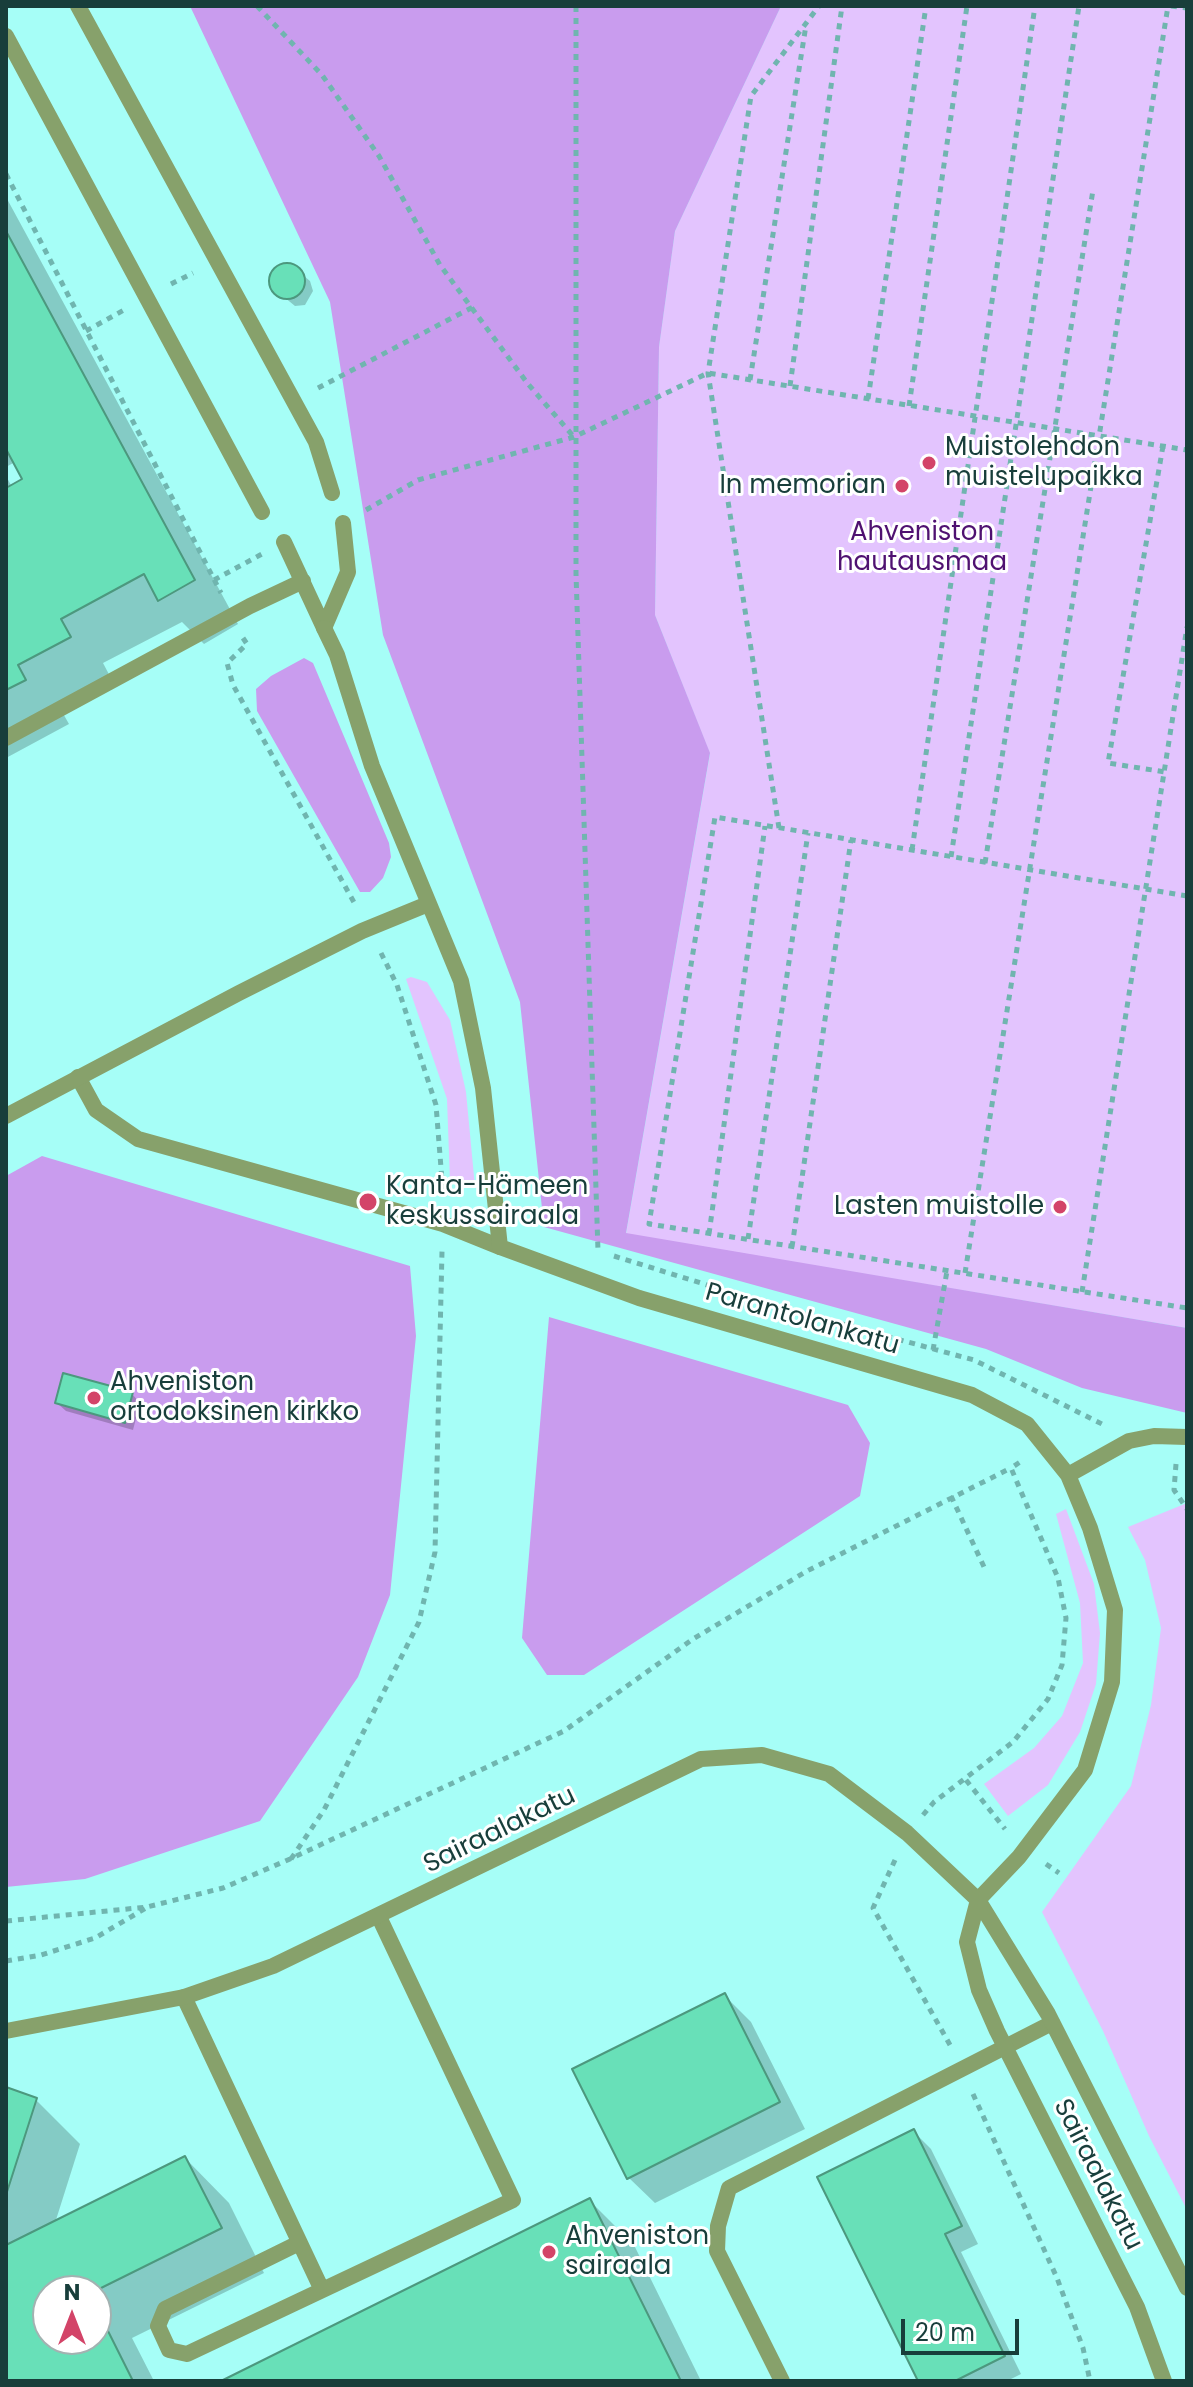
<!DOCTYPE html>
<meta charset="utf-8">
<style>
body{margin:0}
#map{position:relative;width:1193px;height:2387px;overflow:hidden;background:#a6fef7;font-family:Poppins,sans-serif}
canvas{display:block}
.frame{position:absolute;inset:0;border:8px solid #183e3b;pointer-events:none}
.north{position:absolute;left:32px;top:2275px;width:80px;height:80px;box-sizing:border-box;background:#fff;border:2px solid #a3b2b1;border-radius:50%;rotate:0deg;font-size:22px;font-weight:700;line-height:32px;text-align:center;color:#183e3b}
.north::after{content:'';display:block;margin:auto;width:28px;height:36px;background:#d34468;clip-path:polygon(50% 0,100% 100%,50% 72%,0 100%)}
.scale{position:absolute;left:901px;top:2319px;width:118px;height:36px;box-sizing:border-box;border:4px solid #183e3b;border-top:0;padding-left:10px;font-size:24px;line-height:28px;white-space:nowrap;color:#183e3b;-webkit-text-stroke:6px #fff;paint-order:stroke}
</style>
<div id="map">
<canvas width="1193" height="2387"></canvas>
<div class="frame"></div>
<div class="north">N</div>
<div class="scale">20 m</div>
</div>
<script>
const c = document.querySelector('canvas').getContext('2d');
c.lineJoin = 'round';
function fill(path, color) { c.fillStyle = color; c.fill(path, 'evenodd'); }
const shape = rows => new Path2D(rows.map(r => 'M' + r).join(''));
function strokePath(path, color, width, dash) { c.strokeStyle = color; c.lineWidth = width; c.lineCap = dash ? 'butt' : 'round'; c.setLineDash(dash || []); c.stroke(path); }
function drawText(font, color, halo, rows, align = 'center') {
  c.font = font + ' Poppins,sans-serif'; c.lineWidth = 6; c.setLineDash([]); c.textBaseline = 'middle'; c.strokeStyle = halo; c.fillStyle = color; for (const [text, x, y, turn = 0] of rows) {
    c.save(); c.translate(x, y); c.rotate((+turn || 0) * Math.PI / 180); c.textAlign = isNaN(turn) ? turn : align; if (halo) c.strokeText(text, 0, 0); c.fillText(text, 0, 0); c.restore();
  }
}
fill(shape([
 [781,6,1187,6,1187,1328,626,1234,710,754,655,615,659,347,675,231],
 [411,977,427,982,450,1020,466,1092,475,1187,450,1182,447,1099,406,979],
 [1187,1503,1187,2210,1149,2136,1103,2031,1042,1912,1131,1786,1151,1705,1161,1628,1145,1560,1128,1527],
 [1066,1509,1094,1584,1100,1633,1096,1684,1080,1732,1048,1785,1008,1816,984,1784,1034,1748,1062,1716,1083,1663,1080,1603,1056,1514]
]), '#e3c4fe');
fill(shape([
 [190,6,781,6,675,231,659,347,655,615,710,753,626,1233,1187,1328,1187,1413,1082,1388,986,1349,544,1227,520,1002,383,635,330,302],
 [304,658,313,663,389,843,391,857,383,878,370,892,360,892,257,711,256,689,271,676],
 [42,1156,410,1266,416,1336,390,1595,358,1677,260,1821,85,1879,6,1887,6,1176],
 [549,1317,848,1405,870,1443,860,1496,584,1675,547,1675,522,1638]
]), '#c99cee');
fill(shape([
 [6,197,238,624,204,644,182,622,103,663,113,682,61,710,69,724,6,758,6,476,12,487,25,480,15,462,6,467],
 [282,266,292,266,310,281,313,291,305,305,295,306,273,288,272,278],
 [132,1394,140,1403,133,1430,66,1411,57,1403],
 [725,1996,751,2022,805,2129,655,2203,629,2178],
 [6,2090,36,2100,80,2144,55,2223,185,2158,229,2203,264,2273,132,2338,154,2381,6,2381],
 [48,2291,96,2291,96,2339,48,2339],
 [914,2132,931,2149,978,2244,961,2252,1021,2374,1007,2381,920,2381],
 [590,2201,634,2245,701,2381,226,2381]
]), '#0003');
const building = shape([
 [6,231,195,580,158,601,144,574,61,619,71,637,18,665,26,680,6,690,6,488,22,479,6,449,6,231],
 '269 281a18 18 0 1 1 36 0a18 18 0 1 1-36 0Z',
 [63,1373,133,1392,125,1423,55,1403,63,1373],
 [725,1993,780,2102,627,2179,572,2069,725,1993],
 [6,2087,37,2098,6,2195,6,2087],
 [914,2129,962,2226,945,2234,1005,2356,955,2381,918,2381,817,2177,914,2129],
 [185,2156,222,2228,95,2291,48,2291,48,2339,96,2339,96,2307,133,2381,6,2381,6,2245,185,2156],
 [590,2198,681,2381,221,2381,372,2306,590,2198]
]);
fill(building, '#68e0b8');
strokePath(building, '#4c987e', 2);
strokePath(shape([
 [257,6,322,75,379,156,440,265,528,384,574,437],
 [576,6,576,574,598,1251],
 [1171,6,1187,8],
 [6,174,221,593],
 [171,284,193,273],
 [86,331,124,310],
 [750,380,806,25],
 [790,386,842,6],
 [318,388,473,307],
 [868,399,926,6],
 [909,406,967,6],
 [1163,446,1108,763,1165,772],
 [366,510,418,480,574,437,708,373,1187,450],
 [214,580,262,554],
 [243,638,247,644,227,663,233,685,356,906],
 [779,828,708,373,751,96,819,6],
 [912,850,1035,6],
 [951,857,1079,6],
 [985,863,1093,190],
 [1187,896,715,817,649,1224,1187,1308],
 [381,953,397,985,436,1105,443,1193,447,1194],
 [709,1234,765,826],
 [748,1239,808,833],
 [792,1247,851,840],
 [614,1256,749,1298],
 [965,1273,1168,6],
 [1082,1292,1187,627],
 [805,1314,974,1360,1102,1424],
 [933,1350,947,1271],
 [1176,1464,1174,1490,1187,1509],
 [951,1496,985,1569],
 [966,1780,1005,1829],
 [923,1815,934,1802,1013,1742,1048,1699,1062,1665,1066,1618,1058,1578,1011,1468,1023,1460],
 [291,1859,324,1810,419,1622,435,1552,442,1251],
 [895,1860,873,1908,950,2045],
 [1046,1864,1059,1873],
 [6,1921,147,1907,223,1888,290,1859,564,1731,693,1639,807,1571,1011,1468],
 [6,1961,41,1955,95,1938,146,1908],
 [973,2094,1057,2278,1083,2348,1090,2381]
]), '#70b5af', 5, [6, 6]);
strokePath(shape([
 [78,6,316,442,332,493],
 [6,36,262,512],
 [284,542,324,628],
 [324,628,348,572,343,523],
 [6,738,250,606,303,581],
 [78,1077,96,1110,138,1139,443,1224,500,1247],
 [184,1997,322,2290],
 [299,2243,165,2309,158,2326,169,2350,187,2354,513,2200,379,1917],
 [782,2381,717,2251,718,2226,729,2188,1052,2023]
]), '#87a16b', 16);
strokePath(shape([
 [324,628,337,655,372,766,461,981,483,1088,500,1247,639,1298,972,1395,1027,1424,1068,1475,1090,1528,1115,1610,1112,1682,1085,1770,1019,1857,978,1900,967,1942,979,1990,997,2031,1137,2307,1164,2381],
 [6,1116,239,993,362,931,428,904],
 [1068,1475,1129,1441,1154,1436,1187,1437],
 [6,2031,184,1997,273,1966,701,1759,762,1755,829,1774,907,1833,978,1900,1048,2014,1187,2288]
]), '#87a16b', 16);
for (const [x, y, r, color] of [
 [929,463,8,"#d34468"],
 [902,486,8,"#d34468"],
 [368,1202,10,"#d34468"],
 [1060,1207,8,"#d34468"],
 [94,1398,8,"#d34468"],
 [549,2252,8,"#d34468"]
]) { const dot = new Path2D(); dot.arc(x, y, r, 0, 2 * Math.PI); c.fillStyle = color; c.fill(dot); strokePath(dot, '#fff', 3); }
drawText('26px', '#183e3b', '#fff', [
 ["Muistolehdon",945,448],
 ["muistelupaikka",945,478],
 ["In memorian",886,486,"right"],
 ["Kanta-Hämeen",386,1187],
 ["keskussairaala",386,1217],
 ["Lasten muistolle",1044,1207,"right"],
 ["Ahveniston",110,1383],
 ["ortodoksinen kirkko",110,1413],
 ["Ahveniston",565,2237],
 ["sairaala",565,2267]
], 'left');
drawText('26px', '#4f1171', '#fff', [
 ["Ahveniston",922,533],
 ["hautausmaa",922,563]
]);
drawText('26px', '#183e3b', '#fff', [
 ["Parantolankatu",802,1320,16],
 ["Sairaalakatu",500,1831,-26],
 ["Sairaalakatu",1097,2175,63]
]);
</script>
